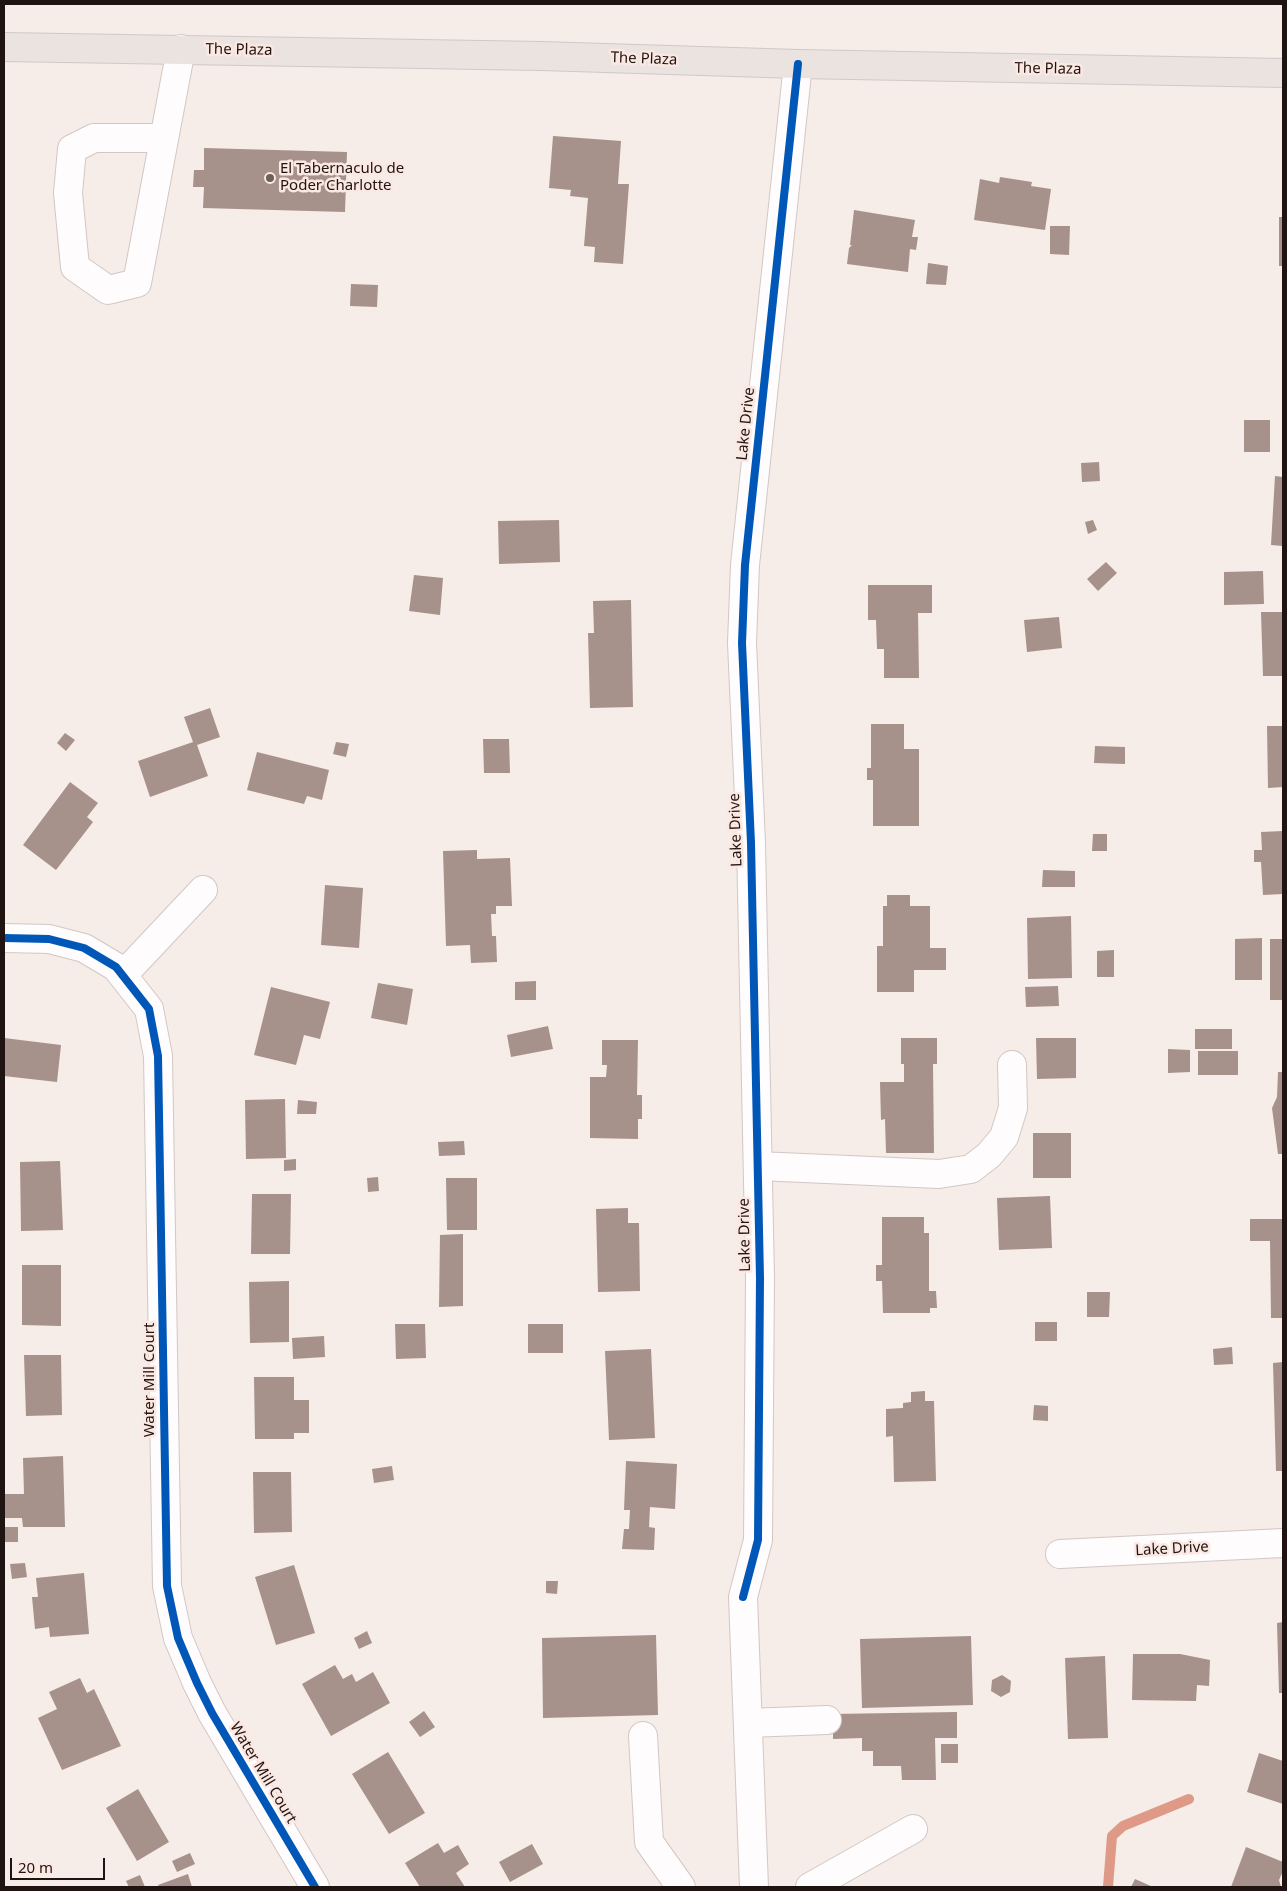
<!DOCTYPE html>
<style>
body{margin:0}
#map{position:relative;width:1287px;height:1891px;overflow:hidden;background:#f6ece8;font-family:"Noto Sans",sans-serif}
canvas{display:block}
.frame{position:absolute;inset:0;border:5px solid #1f1411;pointer-events:none}
.scale{position:absolute;left:10px;top:1858px;width:95px;height:22px;box-sizing:border-box;border:2px solid #1f1411;border-top:0;padding-left:6px;font-size:15px;line-height:18px;white-space:nowrap;color:#1f1411;-webkit-text-stroke:4px #fce8e2;paint-order:stroke}
</style>
<div id="map">
<canvas width="1287" height="1891"></canvas>
<div class="frame"></div>
<div class="scale">20 m</div>
</div>
<script>
const c = document.querySelector('canvas').getContext('2d');
c.lineJoin = 'round';
const shape = rows => new Path2D(rows.map(r => 'M' + r).join(''));
function strokePath(path, color, width, dash) { c.strokeStyle = color; c.lineWidth = width; c.lineCap = dash ? 'butt' : 'round'; c.setLineDash(dash || []); c.stroke(path); }
function fill(path, color) { c.fillStyle = color; c.fill(path, 'evenodd'); }
function drawText(font, color, halo, rows, align = 'center') {
  c.font = font + ' "Noto Sans",sans-serif'; c.lineWidth = 5; c.setLineDash([]); c.textBaseline = 'middle'; c.strokeStyle = halo; c.fillStyle = color; for (const [text, x, y, turn = 0] of rows) {
    c.save(); c.translate(x, y); c.rotate((+turn || 0) * Math.PI / 180); c.textAlign = isNaN(turn) ? turn : align; if (halo) c.strokeText(text, 0, 0); c.fillText(text, 0, 0); c.restore();
  }
}
strokePath(shape([
 [1108,1887,1112,1836,1123,1826,1189,1799]
]), '#de9a87', 10);
fill(shape([
 [553,136,621,141,618,184,629,184,623,264,594,262,595,247,584,246,588,198,570,196,571,190,549,188],
 [204,148,347,152,345,212,203,208,204,187,193,187,194,170,204,170],
 [1000,177,1032,182,1031,186,1051,189,1045,230,974,220,980,179,999,183],
 [854,210,915,220,912,237,918,237,916,250,910,249,908,272,847,264,849,248,852,245,850,245],
 [1279,217,1283,217,1283,266,1279,266],
 [1050,226,1070,226,1069,255,1050,254],
 [928,263,948,266,946,285,926,284],
 [351,284,378,285,377,307,350,306],
 [1244,420,1270,420,1270,452,1244,452],
 [1099,462,1100,481,1082,482,1081,463],
 [1275,476,1283,477,1283,546,1271,545],
 [559,520,560,562,499,564,498,521],
 [1093,520,1097,530,1088,534,1085,522],
 [1106,562,1117,573,1098,591,1087,579],
 [1263,571,1264,604,1224,605,1224,572],
 [414,575,443,578,440,615,409,611],
 [868,585,932,585,932,613,918,613,919,678,884,678,884,649,877,649,876,620,868,620],
 [631,600,633,707,590,708,588,633,594,633,593,601],
 [1261,612,1283,612,1283,676,1263,676],
 [1059,617,1062,648,1027,652,1024,620],
 [210,708,220,737,197,745,208,776,150,797,138,761,193,742,184,717],
 [871,724,904,724,904,749,919,749,919,826,873,826,873,780,867,780,867,768,871,768],
 [1267,726,1283,726,1283,787,1268,788],
 [65,733,75,740,66,751,57,743],
 [483,739,509,739,510,773,484,773],
 [336,742,349,744,346,757,333,754],
 [1095,746,1125,747,1125,764,1094,763],
 [257,752,329,770,322,800,307,796,304,804,247,790],
 [70,782,98,803,87,817,93,822,56,870,23,845],
 [1283,831,1283,894,1263,895,1261,862,1254,862,1254,850,1262,850,1261,832],
 [1093,834,1107,834,1107,851,1092,851],
 [477,850,477,859,510,858,512,906,496,906,496,914,491,914,492,936,496,936,497,962,471,963,470,945,446,946,443,851],
 [1043,870,1075,871,1075,887,1042,887],
 [325,885,363,888,359,948,321,945],
 [887,895,910,895,910,906,930,906,930,948,946,948,946,970,914,970,914,992,877,992,877,946,883,946,883,906,887,906],
 [1071,916,1072,978,1028,979,1027,918],
 [1262,938,1262,980,1235,980,1235,939],
 [1270,939,1283,939,1283,1000,1270,1000],
 [1114,950,1114,977,1097,977,1097,951],
 [536,981,536,1000,515,1000,515,982],
 [378,983,413,989,407,1025,371,1018],
 [1058,986,1059,1006,1026,1007,1025,987],
 [271,987,330,1002,320,1039,304,1035,296,1065,254,1055],
 [548,1026,553,1049,511,1057,507,1035],
 [1195,1029,1232,1029,1232,1049,1195,1049],
 [4,1038,61,1045,57,1082,4,1076],
 [901,1038,937,1038,937,1064,933,1064,934,1153,886,1153,885,1119,881,1120,880,1082,904,1082,904,1064,901,1064],
 [1036,1038,1076,1038,1076,1078,1037,1079],
 [602,1040,638,1040,637,1095,642,1095,642,1119,638,1119,638,1139,590,1138,590,1077,606,1077,607,1065,602,1065],
 [1168,1049,1190,1050,1190,1072,1168,1073],
 [1198,1051,1238,1051,1238,1075,1198,1075],
 [1278,1072,1283,1072,1283,1154,1278,1154,1272,1108,1277,1097],
 [285,1099,286,1158,246,1159,245,1100],
 [298,1100,317,1102,316,1114,297,1114],
 [1033,1133,1071,1133,1071,1178,1033,1178],
 [464,1141,465,1155,439,1156,438,1142],
 [296,1159,296,1170,284,1171,284,1160],
 [60,1161,63,1230,21,1231,20,1162],
 [378,1177,379,1191,368,1192,367,1178],
 [446,1178,477,1178,477,1230,447,1230],
 [252,1194,291,1194,290,1254,251,1254],
 [1050,1196,1052,1248,999,1250,997,1198],
 [628,1208,628,1223,639,1223,640,1291,598,1292,596,1209],
 [882,1217,924,1217,924,1233,929,1233,929,1291,936,1291,937,1308,930,1308,930,1313,883,1313,882,1281,876,1281,876,1265,882,1265],
 [1250,1219,1283,1219,1283,1318,1271,1318,1270,1241,1250,1241],
 [463,1234,463,1306,439,1307,440,1235],
 [22,1265,61,1265,61,1326,22,1325],
 [289,1281,289,1342,250,1343,249,1282],
 [1087,1292,1110,1292,1109,1317,1087,1317],
 [1035,1322,1057,1322,1057,1341,1035,1341],
 [395,1324,425,1324,426,1358,396,1359],
 [528,1324,563,1324,563,1353,528,1353],
 [324,1336,325,1357,293,1359,292,1338],
 [1232,1347,1233,1364,1214,1365,1213,1349],
 [651,1349,655,1438,609,1440,605,1351],
 [24,1355,61,1355,62,1415,26,1416],
 [1283,1362,1283,1471,1276,1471,1273,1363],
 [254,1377,294,1377,294,1400,309,1400,309,1433,294,1433,294,1439,255,1439],
 [925,1391,925,1401,934,1401,936,1481,894,1482,893,1436,886,1437,886,1409,903,1408,903,1403,911,1402,911,1392],
 [1034,1405,1048,1406,1048,1421,1033,1420],
 [63,1456,65,1527,23,1527,22,1518,5,1518,4,1494,24,1494,23,1458],
 [626,1461,677,1464,675,1509,650,1507,649,1527,655,1528,654,1550,622,1549,624,1529,629,1529,630,1510,624,1510],
 [392,1466,394,1480,374,1483,372,1469],
 [253,1472,291,1472,292,1532,254,1533],
 [4,1527,18,1527,18,1542,4,1542],
 [25,1563,27,1577,12,1579,10,1564],
 [294,1565,315,1633,276,1645,255,1577],
 [84,1573,89,1634,50,1637,49,1627,35,1629,32,1597,38,1597,36,1578],
 [546,1581,558,1581,557,1594,546,1593],
 [1283,1622,1283,1693,1279,1693,1277,1623],
 [367,1631,372,1643,359,1649,354,1638],
 [656,1635,658,1715,543,1718,542,1638],
 [971,1636,973,1705,862,1708,860,1639],
 [1133,1654,1180,1654,1210,1660,1209,1686,1197,1685,1196,1701,1132,1700],
 [1105,1656,1108,1738,1068,1739,1065,1658],
 [335,1665,343,1679,352,1674,356,1682,373,1672,390,1703,331,1736,302,1684],
 [1002,1675,1011,1681,1010,1692,1001,1697,991,1691,992,1680],
 [80,1678,87,1693,94,1689,121,1746,62,1770,38,1718,57,1709,49,1692],
 [424,1711,435,1727,420,1737,409,1722],
 [957,1712,957,1738,935,1738,936,1780,902,1780,901,1766,873,1766,873,1751,862,1751,862,1738,833,1739,833,1714],
 [941,1744,958,1744,958,1763,941,1763],
 [388,1752,425,1813,389,1834,352,1774],
 [1259,1753,1283,1761,1283,1804,1247,1792],
 [138,1789,169,1842,137,1861,106,1808],
 [438,1843,444,1853,458,1845,469,1864,456,1873,465,1887,420,1887,405,1863],
 [532,1844,543,1864,510,1882,499,1862],
 [1246,1847,1283,1862,1283,1871,1279,1880,1281,1887,1231,1887],
 [190,1853,195,1864,177,1872,172,1861],
 [188,1874,192,1887,159,1887,158,1885],
 [140,1875,145,1887,129,1887,126,1881],
 [1135,1879,1153,1887,1131,1887]
]), '#a6918b');
const minor = shape([
 [164,138,94,138,72,149,68,193,75,267,108,290,137,283,181,49],
 [4,938,49,939,84,948,116,967,149,1009,158,1056,167,1586,178,1638,197,1683,212,1713,315,1887],
 [123,975,203,890],
 [758,1166,939,1174,971,1169,989,1155,1004,1137,1013,1108,1012,1065],
 [1060,1554,1283,1543],
 [748,1723,827,1720],
 [643,1736,649,1842,681,1887],
 [754,1887,743,1597,758,1540,760,1278,751,843,742,643,745,565,798,64],
 [810,1887,913,1829]
]);
const major = shape([
 [4,47,541,56,798,64,1283,73]
]);
strokePath(minor, '#d2c7c4', 30);
strokePath(major, '#cfc9c7', 30);
strokePath(minor, '#fefcfc', 28);
strokePath(major, '#ebe3e0', 28);
strokePath(shape([
 [4,938,49,939,84,948,116,967,149,1009,158,1056,167,1586,178,1638,197,1683,212,1713,315,1887],
 [743,1597,758,1540,760,1278,751,843,742,643,745,565,798,64]
]), '#0057b8', 8);
for (const [x, y, r, color] of [
 [270,178,5,"#6a605c"]
]) { const dot = new Path2D(); dot.arc(x, y, r, 0, 2 * Math.PI); c.fillStyle = color; c.fill(dot); strokePath(dot, '#fce8e2', 2); }
drawText('15px', '#1f1411', '#fce8e2', [
 ["The Plaza",239,50,1],
 ["The Plaza",644,59,2],
 ["The Plaza",1048,69,1],
 ["Lake Drive",746,424,-84],
 ["Lake Drive",736,830,-92],
 ["Lake Drive",745,1235,-91],
 ["Water Mill Court",150,1380,-90],
 ["Lake Drive",1172,1549,-3],
 ["Water Mill Court",263,1773,59]
]);
drawText('15px', '#1f1411', '#fce8e2', [
 ["El Tabernaculo de",280,169],
 ["Poder Charlotte",280,186]
], 'left');
</script>
